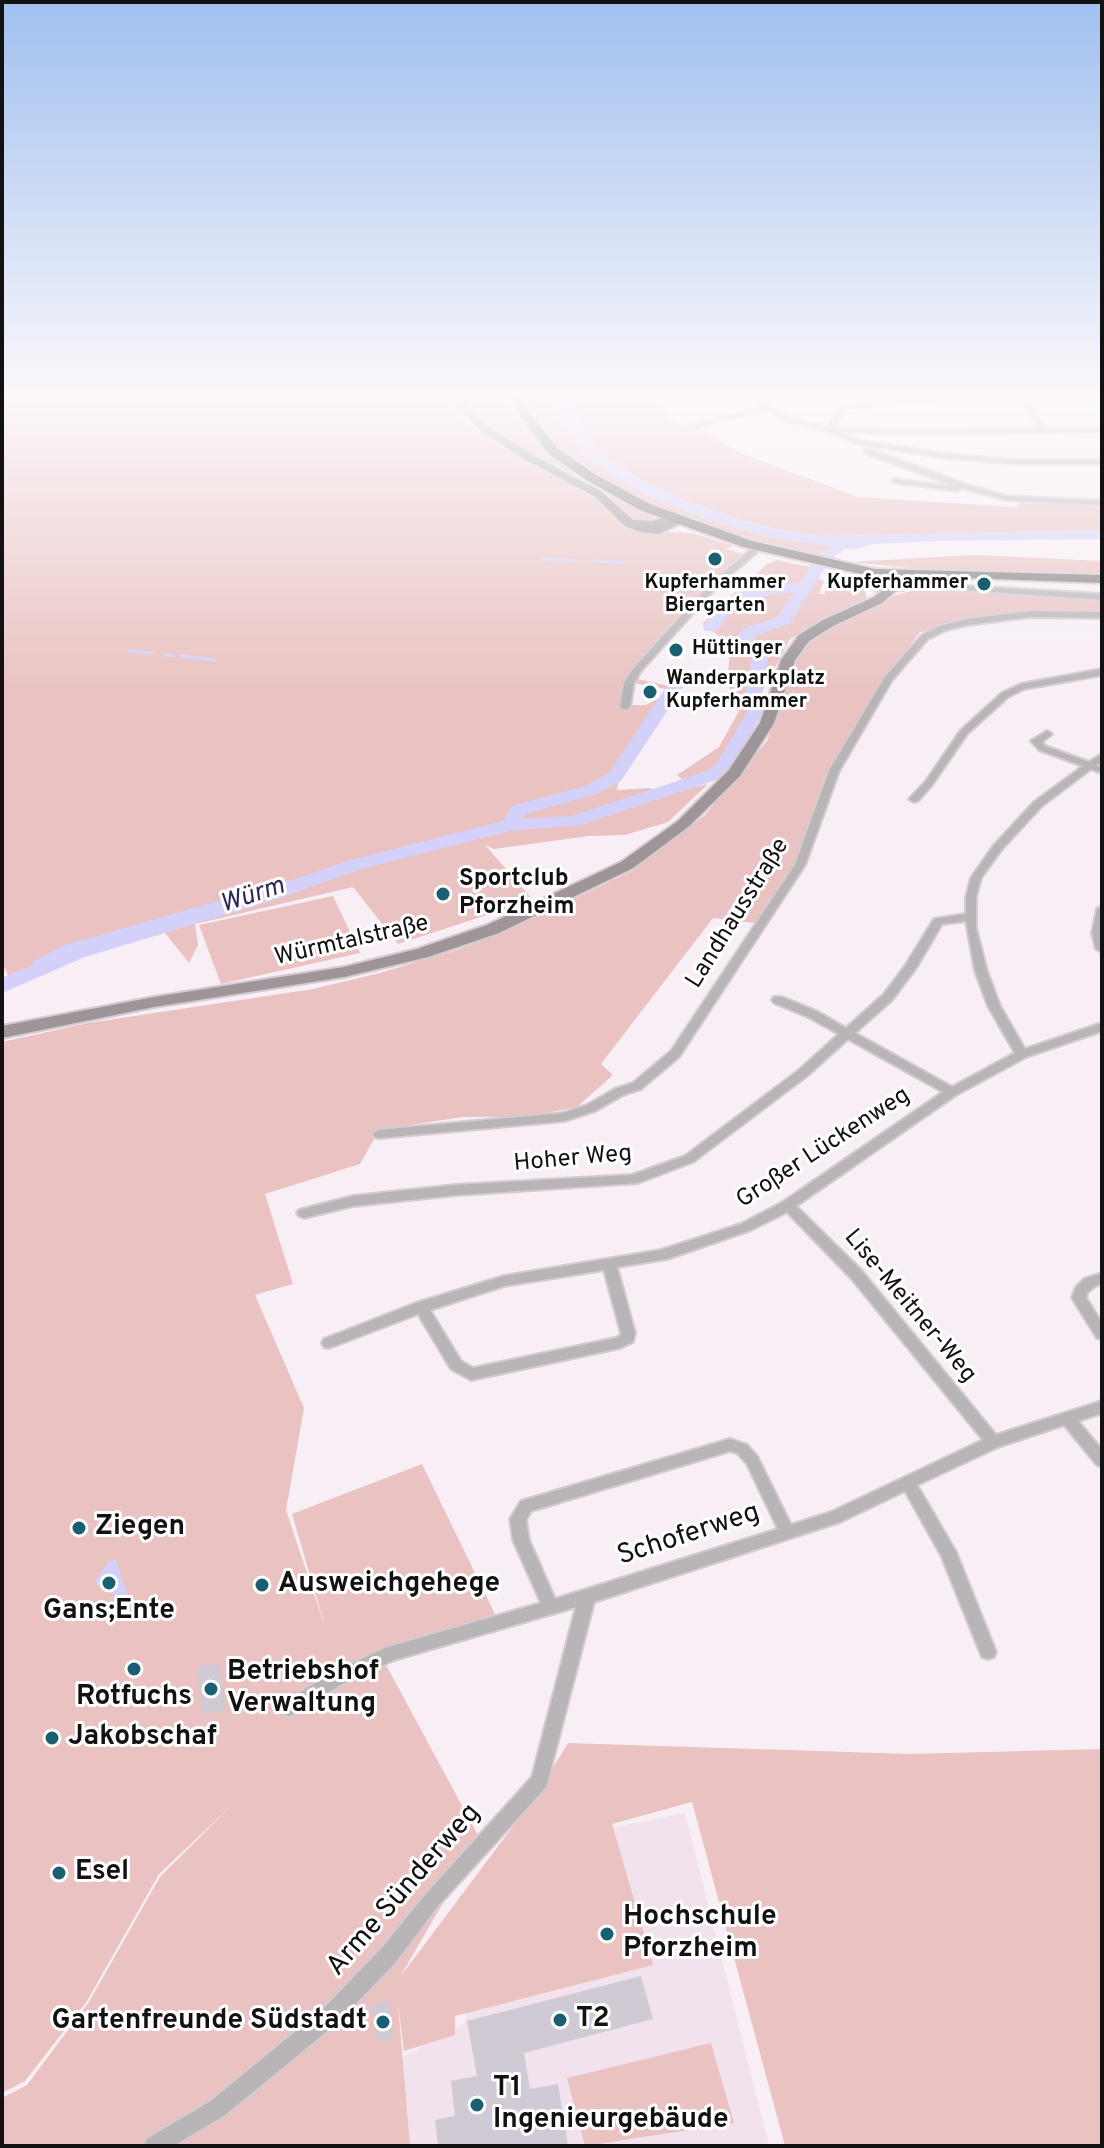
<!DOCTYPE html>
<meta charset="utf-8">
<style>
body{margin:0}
#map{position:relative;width:1104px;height:2148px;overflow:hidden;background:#f8eff6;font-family:Overpass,sans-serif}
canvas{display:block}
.frame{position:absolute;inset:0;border:4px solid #141113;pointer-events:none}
</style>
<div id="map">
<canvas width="1104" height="2148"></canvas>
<div class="frame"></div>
</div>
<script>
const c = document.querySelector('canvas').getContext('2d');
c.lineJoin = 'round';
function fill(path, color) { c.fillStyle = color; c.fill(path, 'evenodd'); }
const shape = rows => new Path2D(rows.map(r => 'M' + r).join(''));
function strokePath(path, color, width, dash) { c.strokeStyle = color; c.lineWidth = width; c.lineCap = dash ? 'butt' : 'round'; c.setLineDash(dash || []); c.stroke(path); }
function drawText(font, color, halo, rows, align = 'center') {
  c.font = font + ' Overpass,sans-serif'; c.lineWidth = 6; c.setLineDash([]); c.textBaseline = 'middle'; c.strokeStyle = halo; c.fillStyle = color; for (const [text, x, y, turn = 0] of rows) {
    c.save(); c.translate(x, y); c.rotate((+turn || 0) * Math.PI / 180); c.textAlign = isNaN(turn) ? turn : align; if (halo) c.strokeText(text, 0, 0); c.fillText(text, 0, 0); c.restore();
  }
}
fill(shape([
 [685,1813,769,2146,405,2146,395,2061,463,2025,532,1843]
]), '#f1e2ee');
fill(shape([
 [2,393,442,393,471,425,498,445,594,498,625,525,643,531,693,533,733,546,726,549,746,555,641,663,624,705,646,705,665,695,666,689,634,683,637,679,678,688,679,692,619,778,617,790,650,788,662,795,708,784,668,822,625,835,589,836,494,849,485,845,533,900,398,944,353,887,195,924,198,945,189,963,162,929,96,950,2,989,2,979,8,975,2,963],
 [457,393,506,393,510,405,541,446,558,460,654,514,658,520,638,522,631,519,613,500,588,484,490,429],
 [519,393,554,393,553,413,597,464,647,495,707,519,767,537,836,545,820,556,754,542,678,517,625,493,564,456,537,426],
 [572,393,659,393,671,419,683,427,695,426,740,453,858,497,1015,507,1020,503,1102,505,1102,530,833,536,785,531,741,520,696,505,641,481,597,450,579,420],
 [973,555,1102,561,1102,575,942,571,850,562],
 [777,560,811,567,804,583,777,618,746,629,741,634,756,661,746,683,747,698,754,708,724,762,712,772,687,783,677,775,719,747,739,711,727,681,731,644,702,624,735,592,747,593,752,585,747,583,767,564],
 [815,577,824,581,819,594,824,594,833,578,851,577,864,589,867,598,790,639,757,701,755,684,761,658,749,634,790,619,800,607,808,585],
 [919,589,1102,599,1102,614,1062,610,1028,612,920,632,888,675,858,729,826,773,795,866,755,923,713,918,601,1064,613,1075,577,1107,524,1117,462,1117,379,1130,360,1164,265,1194,293,1284,255,1295,304,1408,286,1510,326,1630,292,1514,422,1464,495,1614,379,1652,480,1839,400,1977,535,1797,568,1743,910,1754,1102,1749,1102,2146,785,2146,692,1802,612,1824,653,1965,455,2016,455,2035,404,2051,398,2003,410,2146,2,2146,2,2098,27,2085,89,2002,160,1877,232,1805,159,1874,87,2001,25,2081,2,2093,2,1042,88,1023,313,989,380,973,457,950,509,930,632,871,705,815,767,741,796,656,810,639,885,598],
 [333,896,360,953,221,984,199,925],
 [711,2043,734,2123,585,2146,567,2078]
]), '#e9c2c1');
fill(shape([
 [554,393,572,393,579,420,597,450,633,476,696,505,741,520,785,531,833,536,1102,530,1102,539,938,541,874,544,853,550,767,537,707,519,647,495,597,464,583,454,553,413],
 [116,1560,127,1594,121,1602,111,1592,97,1585,95,1581,109,1561]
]), '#d3d1fa');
strokePath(shape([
 [544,559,575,561],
 [594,561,623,563],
 [129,651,152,653],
 [166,655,174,656],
 [180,656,215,660]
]), '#d3d1fa', 3);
fill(shape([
 [354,862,358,863,359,865,358,867,73,949,42,964,34,964,32,962,65,945,354,862]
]), '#d3d1fa');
fill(shape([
 [843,541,850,545,830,560,789,624,754,636,768,657,762,688,764,710,733,767,719,779,581,825,510,831,361,869,274,900,85,957,2,993,2,978,71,949,260,892,347,861,503,821,512,806,585,786,609,773,669,683,675,682,683,687,621,781,597,794,525,814,523,819,572,816,707,771,717,763,748,710,746,688,752,657,738,635,744,628,777,618,794,592,748,599,730,612,717,631,705,631,703,628,718,606,739,592,800,582,819,554,843,541]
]), '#d3d1fa');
fill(shape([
 [219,1662,226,1709,203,1715,196,1668],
 [641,1976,653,2019,524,2053,530,2089,558,2084,568,2146,438,2146,435,2120,455,2116,451,2081,477,2076,467,2021],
 [389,2001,394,2039,377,2042,372,2005]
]), '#cfcad3');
const street = shape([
 [743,393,751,393,790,417,827,426,843,407,855,403,987,393,1019,393,1016,395,856,407,847,409,834,427,902,430,1038,428,1022,399,1025,397,1028,399,1045,428,1102,428,1102,432,902,434,840,432,859,440,939,453,1014,460,1102,460,1102,464,1014,464,939,457,857,444,827,431,785,421,768,410,692,428,688,426,763,407,743,393],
 [864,449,870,449,968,485,1007,496,1102,501,1102,505,1007,500,961,488,958,491,896,483,892,481,893,479,957,487,864,453,864,449],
 [756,545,763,547,716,588,641,671,634,683,630,707,628,709,622,709,620,707,624,683,634,668,710,584,756,545],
 [901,582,1102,594,1102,600,904,586,900,584,901,582],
 [1030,611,1102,612,1102,618,1030,617,967,625,946,630,928,639,892,680,839,771,805,865,679,1057,641,1089,623,1095,595,1111,564,1121,379,1138,375,1137,373,1134,379,1130,563,1113,587,1105,615,1089,633,1083,671,1051,795,865,829,771,885,677,922,635,940,626,967,619,1030,611],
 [1102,669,1102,675,1024,689,1008,697,967,734,932,785,918,801,914,802,909,799,926,781,961,730,1002,693,1021,684,1102,669],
 [1047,731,1052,734,1042,742,1045,746,1089,762,1102,754,1102,762,1097,765,1102,767,1102,773,1091,769,1042,806,1002,849,981,878,976,897,976,928,987,971,1000,1006,1025,1049,1102,1023,1102,1031,1026,1057,956,1095,796,1206,861,1270,996,1435,1102,1401,1102,1413,1078,1421,1102,1450,1102,1467,1097,1465,1064,1425,998,1447,917,1485,956,1552,996,1652,994,1657,988,1659,982,1657,941,1555,905,1491,840,1522,594,1602,546,1787,438,1906,395,1963,338,2022,225,2115,173,2146,144,2146,147,2139,211,2101,324,2008,381,1949,426,1894,532,1777,576,1607,394,1660,344,1683,290,1716,284,1714,282,1708,284,1702,332,1673,385,1648,541,1603,513,1540,510,1519,521,1501,730,1439,747,1445,757,1456,791,1525,831,1512,983,1440,851,1278,787,1212,751,1230,667,1259,617,1267,635,1333,633,1342,620,1348,471,1380,451,1369,418,1314,329,1348,324,1347,322,1343,324,1339,416,1303,504,1276,661,1250,741,1224,783,1202,943,1092,848,1039,807,1076,693,1162,638,1183,456,1195,353,1206,304,1218,299,1216,297,1213,299,1210,353,1196,456,1185,632,1175,685,1156,799,1070,839,1034,808,1017,774,1003,772,1000,774,997,782,997,816,1011,846,1028,884,994,905,966,934,919,966,914,966,897,971,878,994,845,1034,802,1083,766,1039,750,1031,741,1047,731],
 [966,921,975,971,988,1006,1015,1053,952,1087,855,1033,892,1000,916,968,942,924,966,921],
 [604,1270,621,1333,621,1335,616,1338,473,1368,461,1361,430,1310,504,1286,604,1270],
 [730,1451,737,1453,747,1464,778,1529,555,1599,529,1540,526,1520,531,1511,730,1451],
 [1102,906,1102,952,1096,949,1092,933,1097,909,1102,906],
 [1102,1273,1102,1283,1094,1287,1087,1293,1086,1298,1102,1323,1102,1339,1097,1338,1072,1298,1076,1287,1084,1279,1102,1273]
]);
const secondary = shape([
 [446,393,457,393,489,427,534,456,602,492,633,520,653,521,673,514,682,523,659,534,640,532,625,526,594,496,526,460,481,431,446,393],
 [888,586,898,589,882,603,833,626,809,641,795,660,774,723,740,776,688,827,633,868,499,933,428,957,344,977,154,1007,2,1038,2,1026,154,997,344,967,417,949,487,925,621,862,678,821,729,770,760,723,781,660,799,635,823,620,874,597,888,586]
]);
const primary = shape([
 [509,393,521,393,532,416,557,448,596,475,650,504,752,541,875,569,1102,575,1102,583,937,577,912,579,907,589,902,590,877,591,863,582,861,579,865,575,743,547,640,510,588,481,549,454,520,417,509,393],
 [890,576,897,582,885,584,877,579,890,576]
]);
strokePath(street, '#d4cbd2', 4);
strokePath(secondary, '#d4cbd2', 4);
strokePath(primary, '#d4cbd2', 4);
fill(street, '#b9b4b5');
fill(secondary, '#9d9598');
fill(primary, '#888082');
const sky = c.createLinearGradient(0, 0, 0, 694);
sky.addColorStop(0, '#9fc0ef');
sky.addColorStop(0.57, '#fcf8fb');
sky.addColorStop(1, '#fcf8fb00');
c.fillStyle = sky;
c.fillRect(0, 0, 1104, 694);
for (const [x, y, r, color] of [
 [715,559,8,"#1a5f71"],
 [984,584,8,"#1a5f71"],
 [676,650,8,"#1a5f71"],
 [650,692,8,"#1a5f71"],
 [443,894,8,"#1a5f71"],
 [79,1528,8,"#1a5f71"],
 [109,1583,8,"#1a5f71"],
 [262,1585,8,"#1a5f71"],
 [134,1669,8,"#1a5f71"],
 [211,1689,8,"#1a5f71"],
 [52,1738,8,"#1a5f71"],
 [59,1873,8,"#1a5f71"],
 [607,1934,8,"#1a5f71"],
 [560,2020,8,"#1a5f71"],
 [383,2022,8,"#1a5f71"],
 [477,2105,8,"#1a5f71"]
]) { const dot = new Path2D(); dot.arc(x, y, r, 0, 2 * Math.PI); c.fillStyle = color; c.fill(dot); strokePath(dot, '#fff', 3); }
drawText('bold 20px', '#141113', '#fff', [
 ["Kupferhammer",715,584,"center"],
 ["Biergarten",715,607,"center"],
 ["Kupferhammer",968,584,"right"],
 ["Hüttinger",692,650],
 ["Wanderparkplatz",666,680],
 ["Kupferhammer",666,703]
], 'left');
drawText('bold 24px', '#141113', '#fff', [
 ["Sportclub",459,880],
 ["Pforzheim",459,908]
], 'left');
drawText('24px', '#141113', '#fff', [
 ["Landhausstraße",739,914,-58],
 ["Würmtalstraße",352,942,-13],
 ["Großer Lückenweg",824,1149,-33],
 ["Hoher Weg",573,1160,-5],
 ["Lise-Meitner-Weg",909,1307,50]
]);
drawText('italic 26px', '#30285a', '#fff', [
 ["Würm",253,897,-18]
]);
drawText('bold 28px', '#141113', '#fff', [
 ["Ziegen",95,1528],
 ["Ausweichgehege",278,1585],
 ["Gans;Ente",109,1612,"center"],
 ["Betriebshof",227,1673],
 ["Verwaltung",227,1705],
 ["Rotfuchs",134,1698,"center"],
 ["Jakobschaf",68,1738],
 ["Esel",75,1873],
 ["Hochschule",623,1918],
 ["Pforzheim",623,1950],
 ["T2",576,2020],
 ["Gartenfreunde Südstadt",367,2022,"right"],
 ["T1",493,2089],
 ["Ingenieurgebäude",493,2121]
], 'left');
drawText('28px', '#141113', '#fff', [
 ["Schoferweg",689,1536,-18],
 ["Arme Sünderweg",405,1891,-49]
]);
</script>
